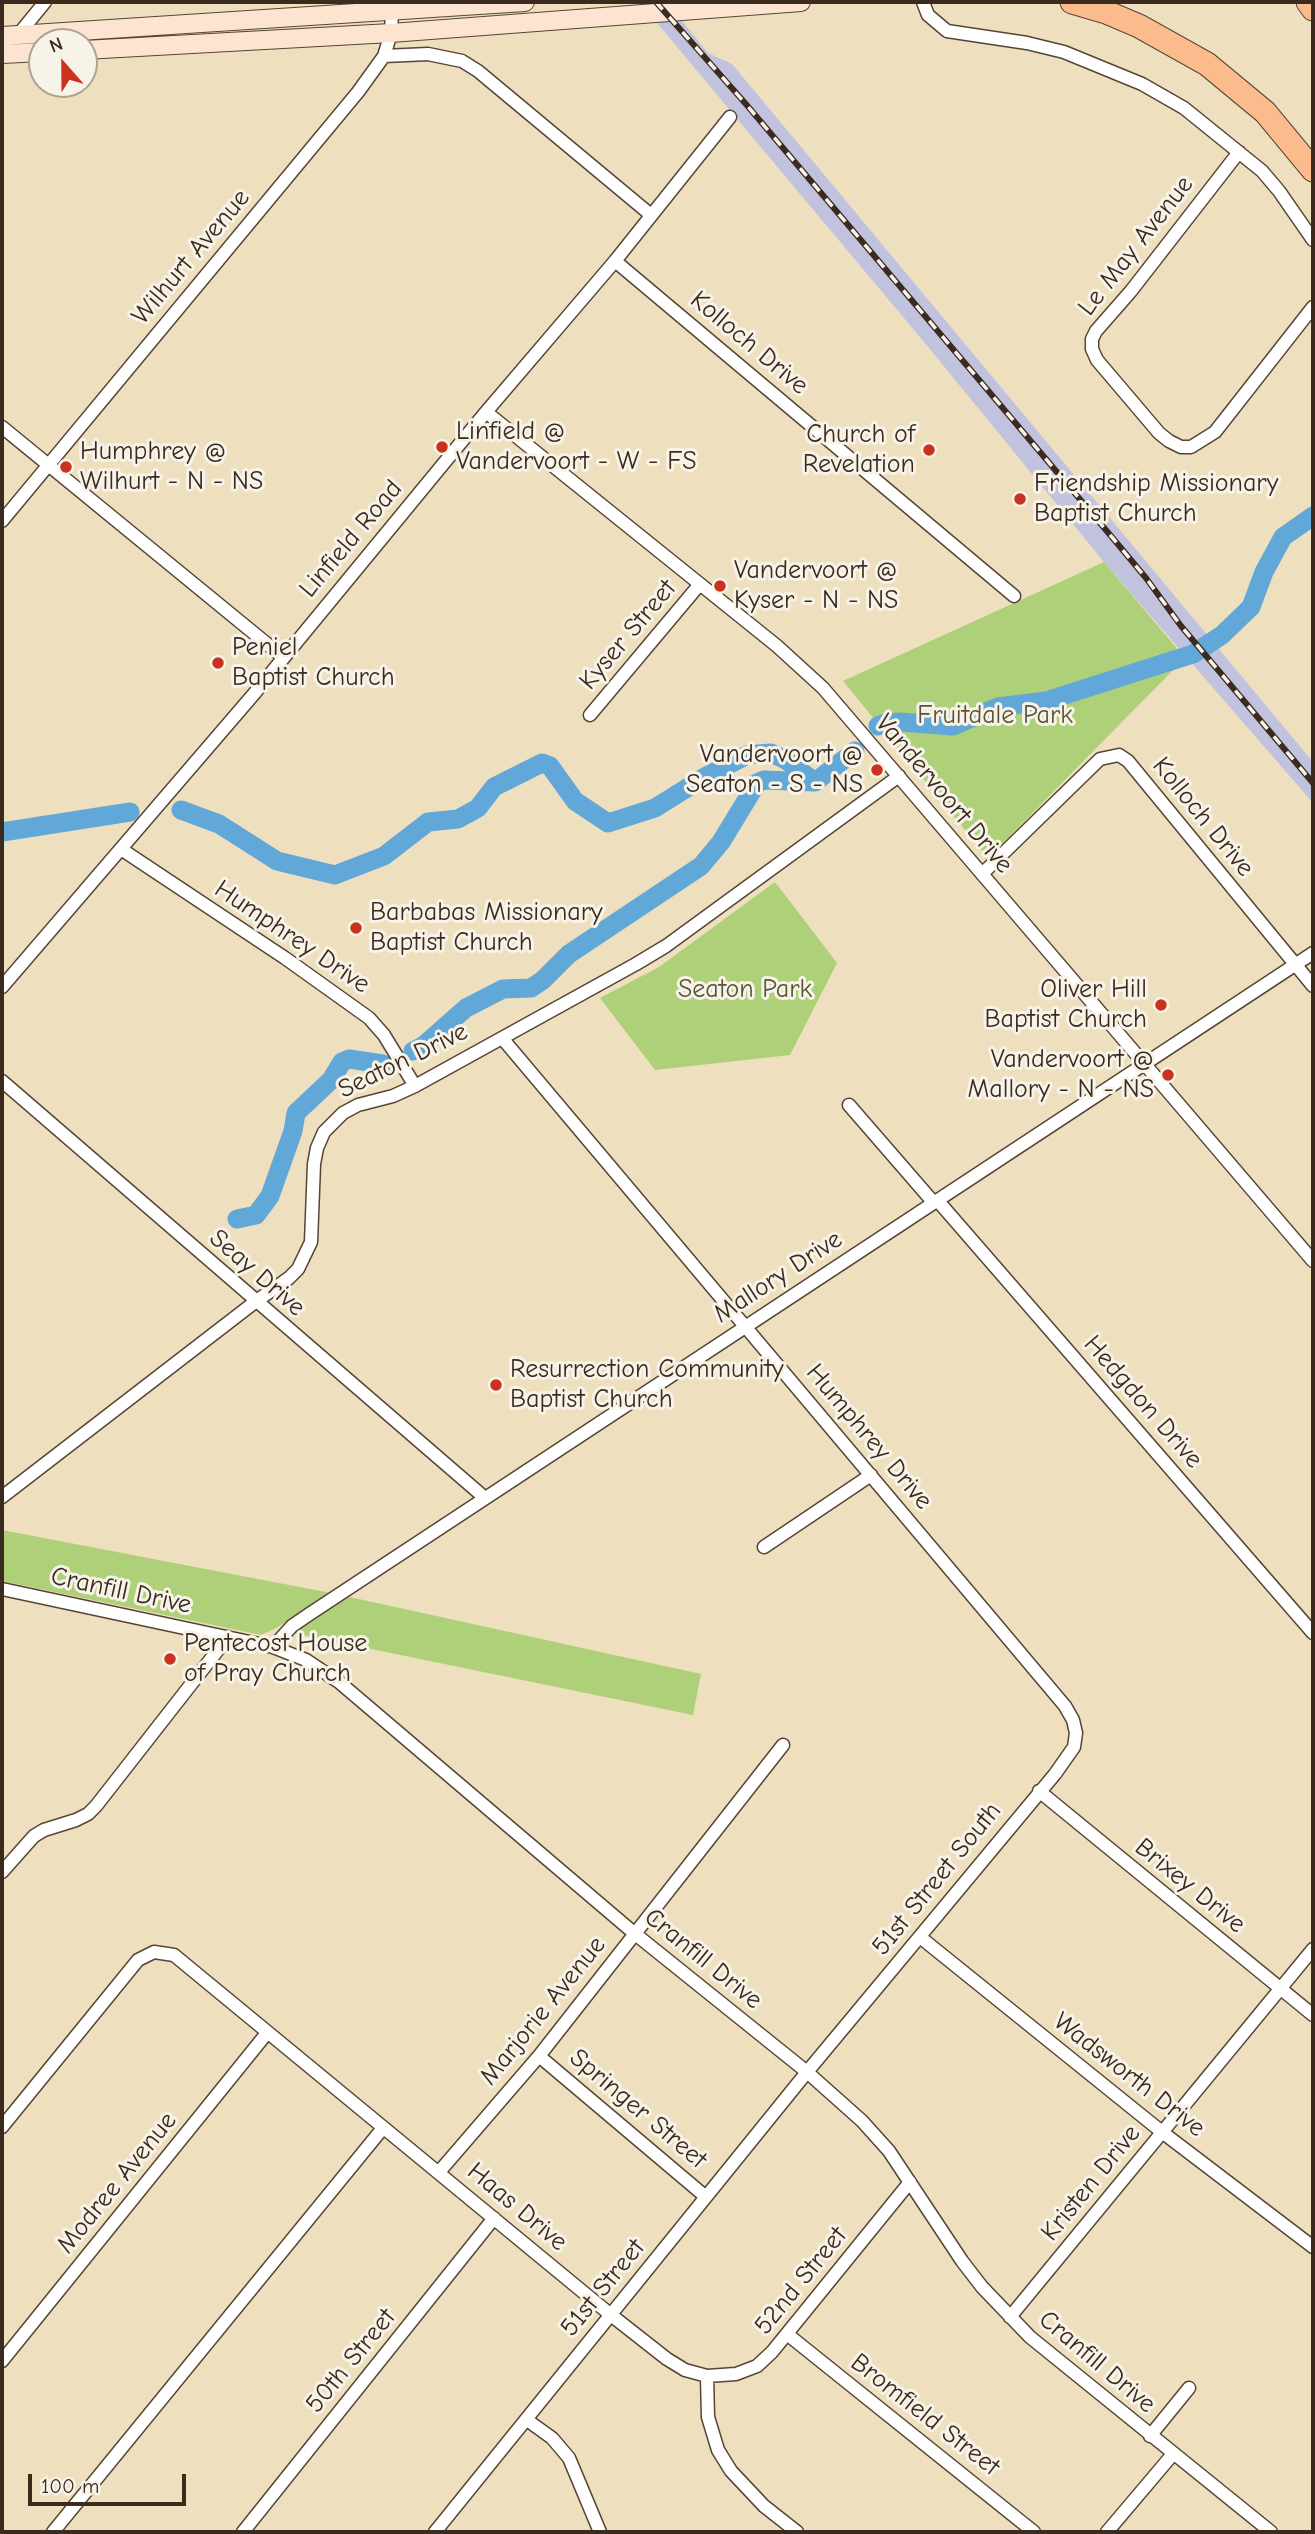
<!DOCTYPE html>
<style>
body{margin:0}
#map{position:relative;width:1315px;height:2534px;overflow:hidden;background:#eedfbf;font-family:"Comic Neue",sans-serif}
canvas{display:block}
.frame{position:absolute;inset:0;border:4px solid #3b2a1e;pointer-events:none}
.north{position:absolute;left:28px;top:28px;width:70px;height:70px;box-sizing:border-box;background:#f7f3e8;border:2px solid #aca397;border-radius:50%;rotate:339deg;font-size:19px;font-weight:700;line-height:28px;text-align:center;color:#3b2a1e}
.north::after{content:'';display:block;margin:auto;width:24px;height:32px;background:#c8321e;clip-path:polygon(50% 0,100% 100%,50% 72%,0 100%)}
.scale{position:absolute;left:28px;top:2474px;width:158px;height:32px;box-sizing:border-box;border:4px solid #3b2a1e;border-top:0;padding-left:9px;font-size:21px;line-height:24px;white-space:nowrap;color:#3b2a1e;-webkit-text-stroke:5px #f7f3e8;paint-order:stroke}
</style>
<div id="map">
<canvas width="1315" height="2534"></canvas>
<div class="frame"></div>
<div class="north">N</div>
<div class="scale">100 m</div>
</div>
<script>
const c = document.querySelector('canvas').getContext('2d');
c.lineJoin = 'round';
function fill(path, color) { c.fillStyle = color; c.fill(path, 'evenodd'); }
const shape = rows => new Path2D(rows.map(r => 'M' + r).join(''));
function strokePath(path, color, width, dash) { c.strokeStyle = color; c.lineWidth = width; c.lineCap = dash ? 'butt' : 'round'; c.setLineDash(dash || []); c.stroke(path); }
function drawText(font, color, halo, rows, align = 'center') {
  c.font = font + ' "Comic Neue",sans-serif'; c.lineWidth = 6; c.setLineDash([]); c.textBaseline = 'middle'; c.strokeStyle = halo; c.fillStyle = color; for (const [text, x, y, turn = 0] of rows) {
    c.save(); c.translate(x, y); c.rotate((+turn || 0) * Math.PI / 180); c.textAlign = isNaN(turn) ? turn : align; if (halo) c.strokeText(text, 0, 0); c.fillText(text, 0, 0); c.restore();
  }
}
fill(shape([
 [678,16,708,53,732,64,1313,762,1313,803,1104,562,929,348,657,23]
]), '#c1c2dd');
fill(shape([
 [1104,562,1185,658,988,858,843,681],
 [775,882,837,963,790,1055,655,1070,600,998,659,967],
 [2,1530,331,1593,276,1628,261,1635,2,1581],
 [345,1596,701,1674,693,1715,293,1633]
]), '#aed078');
strokePath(shape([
 [878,726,886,723,901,722,953,726,998,707,1046,701,1193,654,1222,635,1251,607,1264,572,1283,537,1313,516],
 [181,810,219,824,277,861,335,875,384,856,428,822,458,819,478,808,494,787,542,763,550,766,575,801,608,823,655,808,703,778,747,755,771,753,786,760,815,782,855,751],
 [2,832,130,812],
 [413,1051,423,1046,466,1008,503,989,531,988,543,980,569,954,701,866,721,842,757,783,764,780,815,782],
 [237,1219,256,1215,270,1196,293,1131,296,1113,331,1080,342,1062,349,1059,383,1064]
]), '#61a7d7', 19);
const street = shape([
 [923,2,928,15,947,31,1027,43,1064,52,1142,84,1184,108,1262,171,1279,191,1313,240],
 [18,35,45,2],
 [384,56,428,54,462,61,478,71,651,215],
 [1239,152,1131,291,1096,331,1092,339,1092,349,1097,360,1159,433,1169,441,1181,447,1191,447,1215,432,1313,307],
 [615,261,1014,596],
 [486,412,777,646,823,688,1313,1261],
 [2,427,283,657],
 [2,521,358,92,384,56,391,33,392,11],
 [590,715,700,584],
 [121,849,285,958,369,1018,384,1035,415,1086],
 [982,874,1100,759,1119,755,1128,761,1313,986],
 [2,987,253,695,486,412,615,261,730,117],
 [2,1081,485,1498],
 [849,1105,934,1203],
 [938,1201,1313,1633],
 [2,1497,255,1302,289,1278,298,1269,311,1242,314,1164,317,1148,324,1132,343,1113,358,1105,393,1096,415,1086,636,964,666,946,899,776],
 [764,1547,871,1475],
 [2,1589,273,1647,306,1660,339,1682,634,1933,807,2072,862,2121,889,2151,962,2261,982,2287,1030,2337,1271,2532],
 [273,1647,292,1626,311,1613,1313,953],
 [1039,1791,1313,2015],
 [2,1872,34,1836,44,1830,76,1820,88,1814,96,1806,228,1637],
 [920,1937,1162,2132,1313,2247],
 [539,2056,706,2197],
 [2,2127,138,1960,154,1952,174,1955,611,2315,667,2359,685,2370,707,2376,736,2374,757,2366,772,2352,910,2182],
 [439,2172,539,2056,783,1745],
 [1010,2317,1313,1949],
 [787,2334,1034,2532],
 [2,2361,267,2033],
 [707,2376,708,2417,718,2450,731,2471,764,2506,797,2532],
 [527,2420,552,2438,569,2458,600,2532],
 [1150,2436,1189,2388],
 [53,2532,383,2128],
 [243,2532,494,2218],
 [435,2532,807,2072,1055,1774,1074,1747,1076,1733,1073,1720,1065,1706,502,1038],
 [1107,2532,1173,2454]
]);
const secondary = shape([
 [2,36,525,2],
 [84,50,391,33,801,2],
 [2,54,42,52]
]);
const highway = shape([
 [1072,2,1106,12,1139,26,1207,64,1265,112,1313,170],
 [1308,2,1313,9]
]);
strokePath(street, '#564536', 15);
strokePath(secondary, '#564536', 20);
strokePath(highway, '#564536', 25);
strokePath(street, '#fff', 12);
strokePath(secondary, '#fde4d1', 18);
strokePath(highway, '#fbbb8c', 23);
const rail = shape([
 [656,2,745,103,1111,536,1146,578,1181,626,1313,783]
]);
strokePath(rail, '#3b2a1e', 6);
strokePath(rail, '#f7f3e8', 3.5, [10]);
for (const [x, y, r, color] of [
 [442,447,7,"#c8321e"],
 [929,450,7,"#c8321e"],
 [66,467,7,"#c8321e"],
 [1020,499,7,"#c8321e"],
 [720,586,7,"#c8321e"],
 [218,663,7,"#c8321e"],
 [877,770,7,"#c8321e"],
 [356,928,7,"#c8321e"],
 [1161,1005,7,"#c8321e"],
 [1168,1075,7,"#c8321e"],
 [496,1385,7,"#c8321e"],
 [170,1659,7,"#c8321e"]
]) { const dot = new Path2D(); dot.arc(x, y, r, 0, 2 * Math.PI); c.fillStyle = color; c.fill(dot); strokePath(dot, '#f7f3e8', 2.5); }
drawText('26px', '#3b2a1e', '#f7f3e8', [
 ["Le May Avenue",1136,246,-52],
 ["Wilhurt Avenue",191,257,-50],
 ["Kolloch Drive",749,343,40],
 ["Linfield Road",351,539,-50],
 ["Kyser Street",628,635,-50],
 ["Vandervoort Drive",944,794,50],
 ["Kolloch Drive",1203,817,51],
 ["Humphrey Drive",292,937,34],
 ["Seaton Drive",403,1061,-26],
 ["Seay Drive",257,1273,41],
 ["Mallory Drive",778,1277,-33],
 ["Hedgdon Drive",1143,1402,49],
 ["Humphrey Drive",869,1437,50],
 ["Cranfill Drive",121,1591,12],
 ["51st Street South",937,1879,-51],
 ["Brixey Drive",1190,1886,39],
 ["Cranfill Drive",703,1959,39],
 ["Marjorie Avenue",543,2011,-51],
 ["Wadsworth Drive",1129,2075,38],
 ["Springer Street",638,2109,40],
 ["Modree Avenue",117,2183,-51],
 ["Kristen Drive",1091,2183,-51],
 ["Haas Drive",517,2207,40],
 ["52nd Street",801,2281,-51],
 ["51st Street",603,2288,-51],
 ["50th Street",351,2361,-51],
 ["Cranfill Drive",1097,2362,40],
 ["Bromfield Street",925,2415,38]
]);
drawText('26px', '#3b2a1e', '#f7f3e8', [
 ["Linfield @",456,432],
 ["Vandervoort - W - FS",456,462],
 ["Church of",915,435,"right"],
 ["Revelation",915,465,"right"],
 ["Humphrey @",80,452],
 ["Wilhurt - N - NS",80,482],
 ["Friendship Missionary",1034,484],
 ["Baptist Church",1034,514],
 ["Vandervoort @",734,571],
 ["Kyser - N - NS",734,601],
 ["Peniel",232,648],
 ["Baptist Church",232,678],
 ["Vandervoort @",863,755,"right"],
 ["Seaton - S - NS",863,785,"right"],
 ["Barbabas Missionary",370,913],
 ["Baptist Church",370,943],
 ["Oliver Hill",1147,990,"right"],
 ["Baptist Church",1147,1020,"right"],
 ["Vandervoort @",1154,1060,"right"],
 ["Mallory - N - NS",1154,1090,"right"],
 ["Resurrection Community",510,1370],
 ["Baptist Church",510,1400],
 ["Pentecost House",184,1644],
 ["of Pray Church",184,1674]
], 'left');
drawText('26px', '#585434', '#f7f3e8', [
 ["Fruitdale Park",995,716],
 ["Seaton Park",745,990]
]);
</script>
